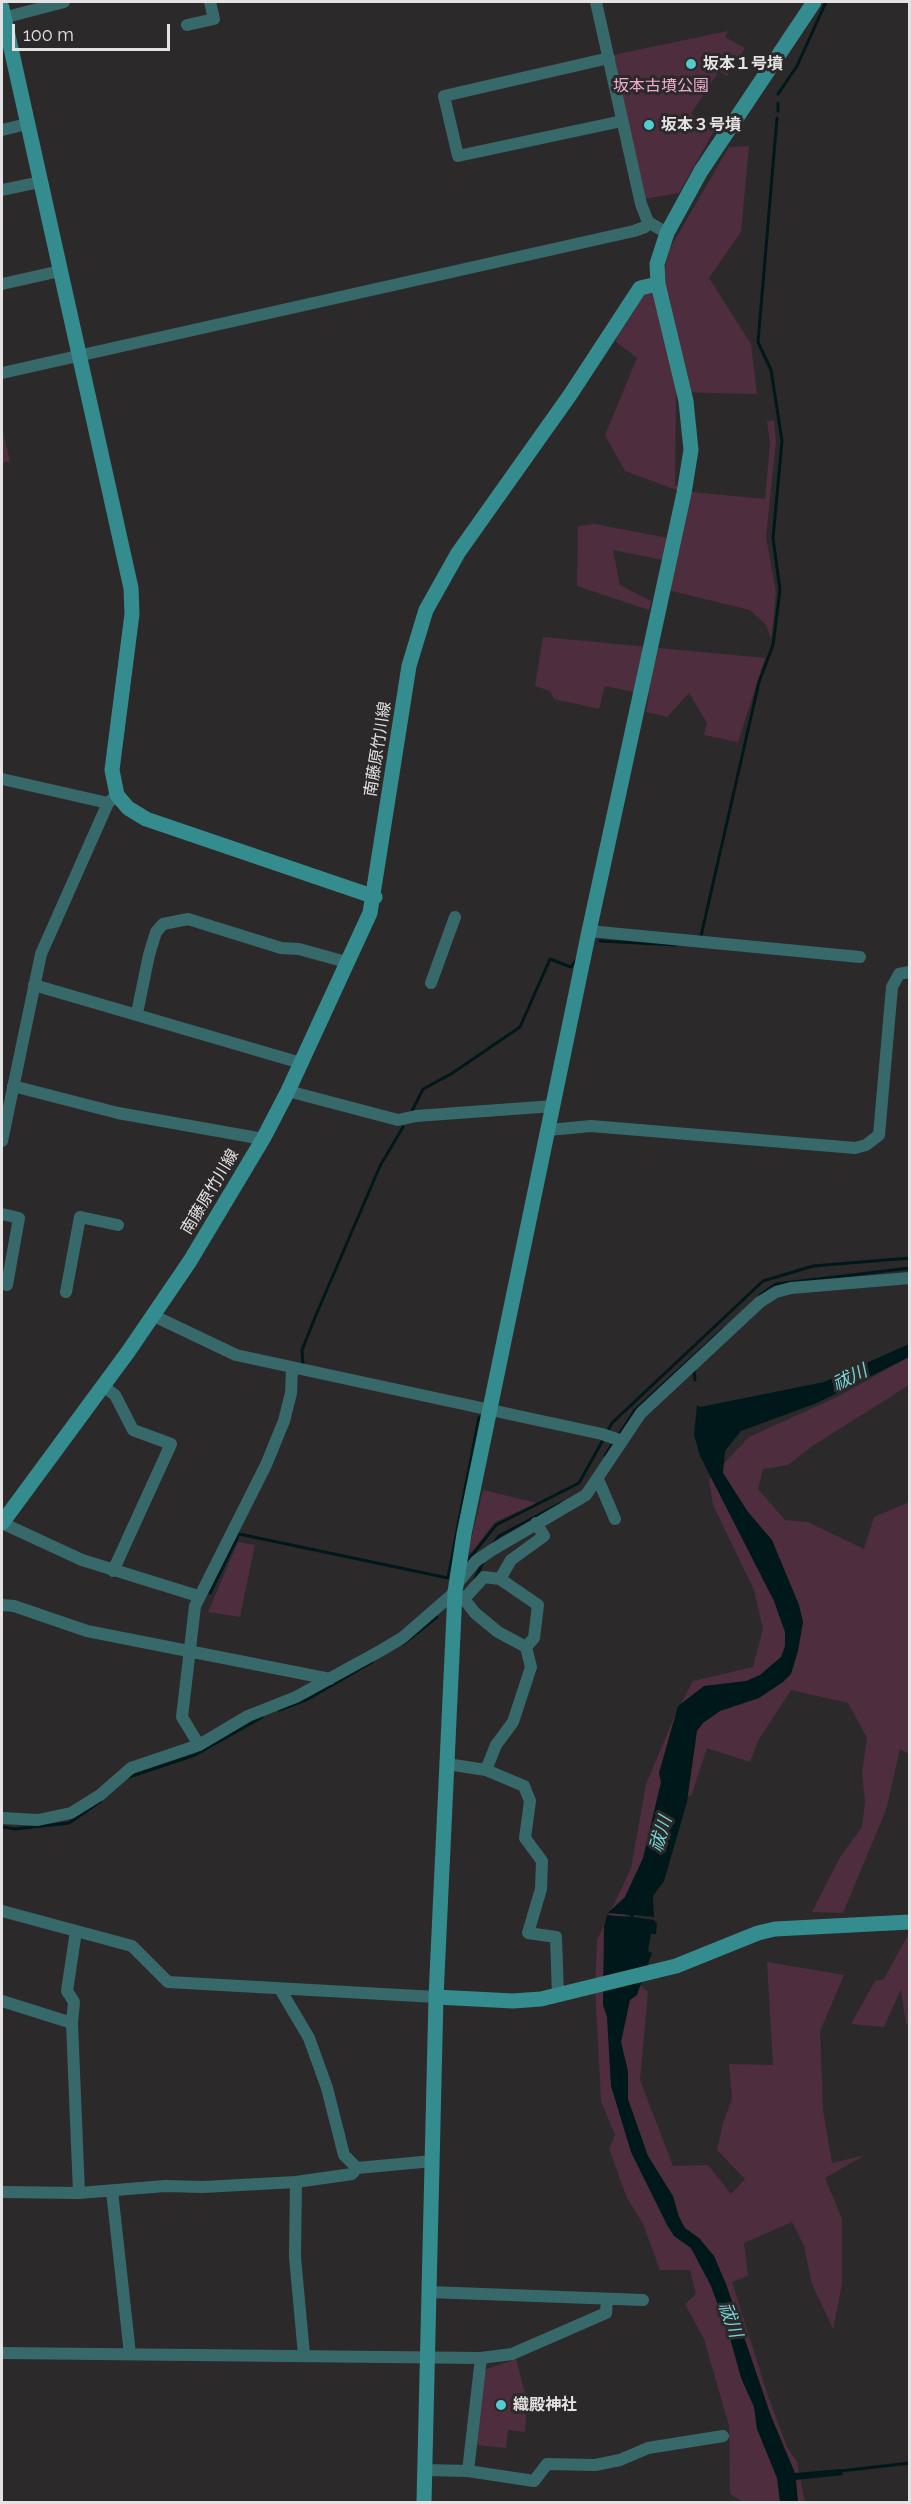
<!DOCTYPE html>
<meta charset="utf-8">
<style>
body{margin:0}
#map{position:relative;width:911px;height:2504px;overflow:hidden;background:#2c292b;font-family:Raleway,sans-serif}
canvas{display:block}
.frame{position:absolute;inset:0;border:3px solid #e4e2e3;pointer-events:none}
.scale{position:absolute;left:12px;top:24px;width:158px;height:27px;box-sizing:border-box;border:3px solid #e4e2e3;border-top:0;padding-left:8px;font-size:18px;line-height:21px;white-space:nowrap;color:#e4e2e3;-webkit-text-stroke:4px #2c292b;paint-order:stroke}
</style>
<div id="map">
<canvas width="911" height="2504"></canvas>
<div class="frame"></div>
<div class="scale">100 m</div>
</div>
<script>
const c = document.querySelector('canvas').getContext('2d');
c.lineJoin = 'round';
function fill(path, color) { c.fillStyle = color; c.fill(path, 'evenodd'); }
const shape = rows => new Path2D(rows.map(r => 'M' + r).join(''));
function strokePath(path, color, width, dash) { c.strokeStyle = color; c.lineWidth = width; c.lineCap = dash ? 'butt' : 'round'; c.setLineDash(dash || []); c.stroke(path); }
function drawText(font, color, halo, rows, align = 'center') {
  c.font = font + ' Raleway,"Noto Sans JP",sans-serif'; c.lineWidth = 6; c.setLineDash([]); c.textBaseline = 'middle'; c.strokeStyle = halo; c.fillStyle = color; for (const [text, x, y, turn = 0] of rows) {
    c.save(); c.translate(x, y); c.rotate((+turn || 0) * Math.PI / 180); c.textAlign = isNaN(turn) ? turn : align; if (halo) c.strokeText(text, 0, 0); c.fillText(text, 0, 0); c.restore();
  }
}
fill(shape([
 [728,31,725,37,745,48,727,76,719,71,691,114,715,129,679,193,645,199,613,55],
 [749,146,741,232,709,278,751,344,757,394,676,392,675,485,692,492,765,499,770,444,767,421,774,420,776,441,766,537,776,592,773,624,771,639,738,742,704,735,707,723,689,693,667,717,646,712,649,695,605,686,599,709,554,699,550,691,535,686,543,637,765,658,771,639,766,625,750,610,668,590,673,562,613,550,620,585,651,601,649,610,577,586,578,526,595,524,678,540,690,495,625,471,605,435,637,358,615,341,646,293,662,278,670,248,729,147],
 [2,428,10,461,2,463],
 [909,1357,909,1385,814,1445,788,1465,763,1469,758,1489,785,1520,808,1522,864,1549,874,1517,909,1502,909,1754,900,1749,886,1810,843,1913,812,1912,840,1857,862,1827,865,1802,862,1773,867,1738,848,1703,791,1690,759,1739,750,1762,707,1748,691,1796,662,1789,634,1904,610,1936,614,1960,648,1992,640,2080,673,2166,708,2165,731,2194,745,2179,717,2150,723,2123,732,2099,729,2064,773,2065,767,1962,844,1975,820,2031,823,2110,832,2163,865,2155,825,2178,842,2219,842,2284,833,2329,812,2284,804,2246,792,2222,744,2243,748,2276,732,2282,767,2393,787,2447,797,2462,805,2502,743,2502,730,2494,729,2426,704,2339,685,2304,696,2294,690,2270,660,2270,643,2224,627,2198,609,2149,615,2135,601,2101,595,1988,597,1940,631,1868,646,1784,676,1713,693,1681,753,1667,763,1629,754,1590,713,1505,709,1479,749,1437,835,1398],
 [483,1490,537,1503,495,1522,472,1552,468,1552],
 [238,1542,255,1545,240,1617,208,1612],
 [909,1933,909,2024,906,2024,901,1989,884,2027,851,2024,875,1981,884,1979],
 [516,2359,527,2401,525,2432,508,2430,506,2448,476,2445,484,2370]
]), '#4d2d3e');
fill(shape([
 [909,1344,909,1357,817,1403,741,1431,725,1451,723,1473,748,1512,772,1540,799,1605,803,1622,798,1651,791,1674,783,1682,759,1698,720,1711,703,1723,697,1731,687,1802,664,1881,653,1896,654,1917,634,1915,633,1917,654,1920,657,1924,656,1934,651,1934,648,1951,652,1953,637,1995,630,2000,621,2042,628,2071,628,2099,648,2156,673,2196,679,2217,685,2228,699,2238,714,2256,726,2284,771,2416,795,2473,841,2469,843,2475,796,2480,798,2502,780,2502,777,2478,757,2429,754,2407,741,2378,730,2338,711,2286,691,2248,674,2236,667,2225,631,2152,611,2086,607,2017,603,2005,604,1927,607,1915,630,1917,630,1915,608,1913,625,1897,643,1858,661,1782,659,1773,678,1706,704,1686,746,1681,760,1675,781,1657,785,1646,785,1632,774,1601,700,1456,694,1435,697,1405,700,1407,824,1382]
]), '#00181a');
strokePath(shape([
 [778,94,797,66,826,2],
 [778,111,778,103],
 [701,936,759,682,773,645,780,590,773,538,782,441,771,370,758,342,777,118],
 [600,941,676,945],
 [412,1111,423,1089,451,1074,520,1027,550,959,571,967,576,960],
 [760,1295,776,1284,910,1268],
 [303,1366,302,1350,316,1315,380,1166,403,1127],
 [694,1371,695,1380],
 [607,1432,612,1423,763,1281,813,1266,910,1258],
 [618,1436,635,1410,722,1330],
 [605,1456,614,1441],
 [493,1544,499,1536,561,1503],
 [468,1560,496,1525,579,1483,604,1438],
 [475,1579,484,1560],
 [210,1593,239,1534,448,1578,479,1417],
 [403,1644,437,1617],
 [279,1710,308,1699,372,1662],
 [129,1777,195,1755,262,1717],
 [2,1827,15,1829,69,1823,101,1801],
 [840,2471,910,2463]
]), '#00181a', 3);
strokePath(shape([
 [596,2,641,204,648,222,667,233],
 [3,18,64,2],
 [187,25,214,19,210,2],
 [609,58,444,96,458,156,622,121],
 [2,130,27,124],
 [2,190,40,182],
 [2,284,60,271],
 [2,373,634,231,645,227,648,222],
 [2,779,108,803],
 [589,931,860,957],
 [431,983,455,917],
 [34,985,301,1063],
 [137,1013,149,955,156,932,163,924,188,919,281,948,299,949,346,962],
 [13,1086,118,1113,263,1139],
 [288,1091,398,1120,416,1116,554,1106],
 [549,1130,591,1126,855,1148,866,1145,879,1135,892,987,899,974,910,972],
 [2,1141,41,954,108,803,117,795],
 [2,1214,19,1218,7,1285],
 [66,1292,80,1217,118,1225],
 [152,1315,236,1355,602,1434,622,1441],
 [103,1386,115,1395,133,1430,171,1444,113,1571],
 [598,1479,615,1519],
 [2,1523,82,1560,198,1596],
 [500,1579,511,1560,544,1536,536,1523],
 [456,1585,476,1561,492,1550,586,1495,641,1413,760,1302,776,1292,791,1288,910,1278],
 [455,1595,464,1599,475,1613,498,1632,526,1647,531,1667,513,1722,496,1745,486,1770],
 [464,1599,484,1577,500,1579,538,1605,534,1638,526,1647],
 [2,1605,14,1606,87,1631,330,1679],
 [199,1745,182,1717,195,1606,266,1465,284,1421,291,1393,292,1369],
 [447,1764,486,1770,524,1786,530,1801,525,1838,542,1861,541,1889,528,1933,556,1937,558,1996],
 [2,1818,38,1820,71,1813,100,1795,131,1768,199,1745,248,1716,296,1697,380,1651,402,1638,455,1592],
 [2,1911,132,1946,168,1982,436,1997],
 [280,1989,309,2038,327,2088,344,2155,357,2168,433,2161],
 [2,2001,72,2023,79,2193],
 [72,2023,74,2002,67,1991,76,1931],
 [296,2182,352,2174,357,2168],
 [112,2191,130,2354],
 [2,2192,79,2193,165,2186,203,2187,296,2182,295,2257,304,2355],
 [429,2292,643,2300],
 [2,2353,481,2358,512,2354,606,2313,607,2299],
 [425,2470,468,2471,534,2481,547,2464,595,2465,620,2460,648,2448,723,2436],
 [468,2471,481,2358]
]), '#37696b', 12);
strokePath(shape([
 [2,8,131,588,132,614,112,770,117,795,128,808,146,819,375,897],
 [2,1523,128,1352,190,1261,263,1139,288,1091,370,913,409,666,426,610,458,553,570,395,640,288,658,284],
 [436,1997,513,2001,541,1999,676,1966,758,1933,775,1929,910,1922],
 [424,2502,436,1997,455,1592,464,1534,589,931,684,493,691,450,686,401,658,284,657,264,667,233,701,171,814,2]
]), '#348c8f', 15);
for (const [x, y, r, color] of [
 [691,64,6,"#51ccd1"],
 [649,125,6,"#51ccd1"],
 [501,2405,6,"#51ccd1"]
]) { const dot = new Path2D(); dot.arc(x, y, r, 0, 2 * Math.PI); c.fillStyle = color; c.fill(dot); strokePath(dot, '#2c292b', 2); }
drawText('bold 16px', '#e4e2e3', '#2c292b', [
 ["坂本１号墳",703,64],
 ["坂本３号墳",661,125],
 ["織殿神社",513,2405]
], 'left');
drawText('16px', '#efabce', '#2c292b', [
 ["坂本古墳公園",661,86]
]);
drawText('16px', '#e4e2e3', '#2c292b', [
 ["南藤原竹川線",378,749,-81],
 ["南藤原竹川線",210,1192,-59]
]);
drawText('italic 18px', '#76d6d9', '#2c292b', [
 ["祓川",850,1378,-26],
 ["祓川",661,1834,-73],
 ["祓川",730,2320,70]
]);
</script>
